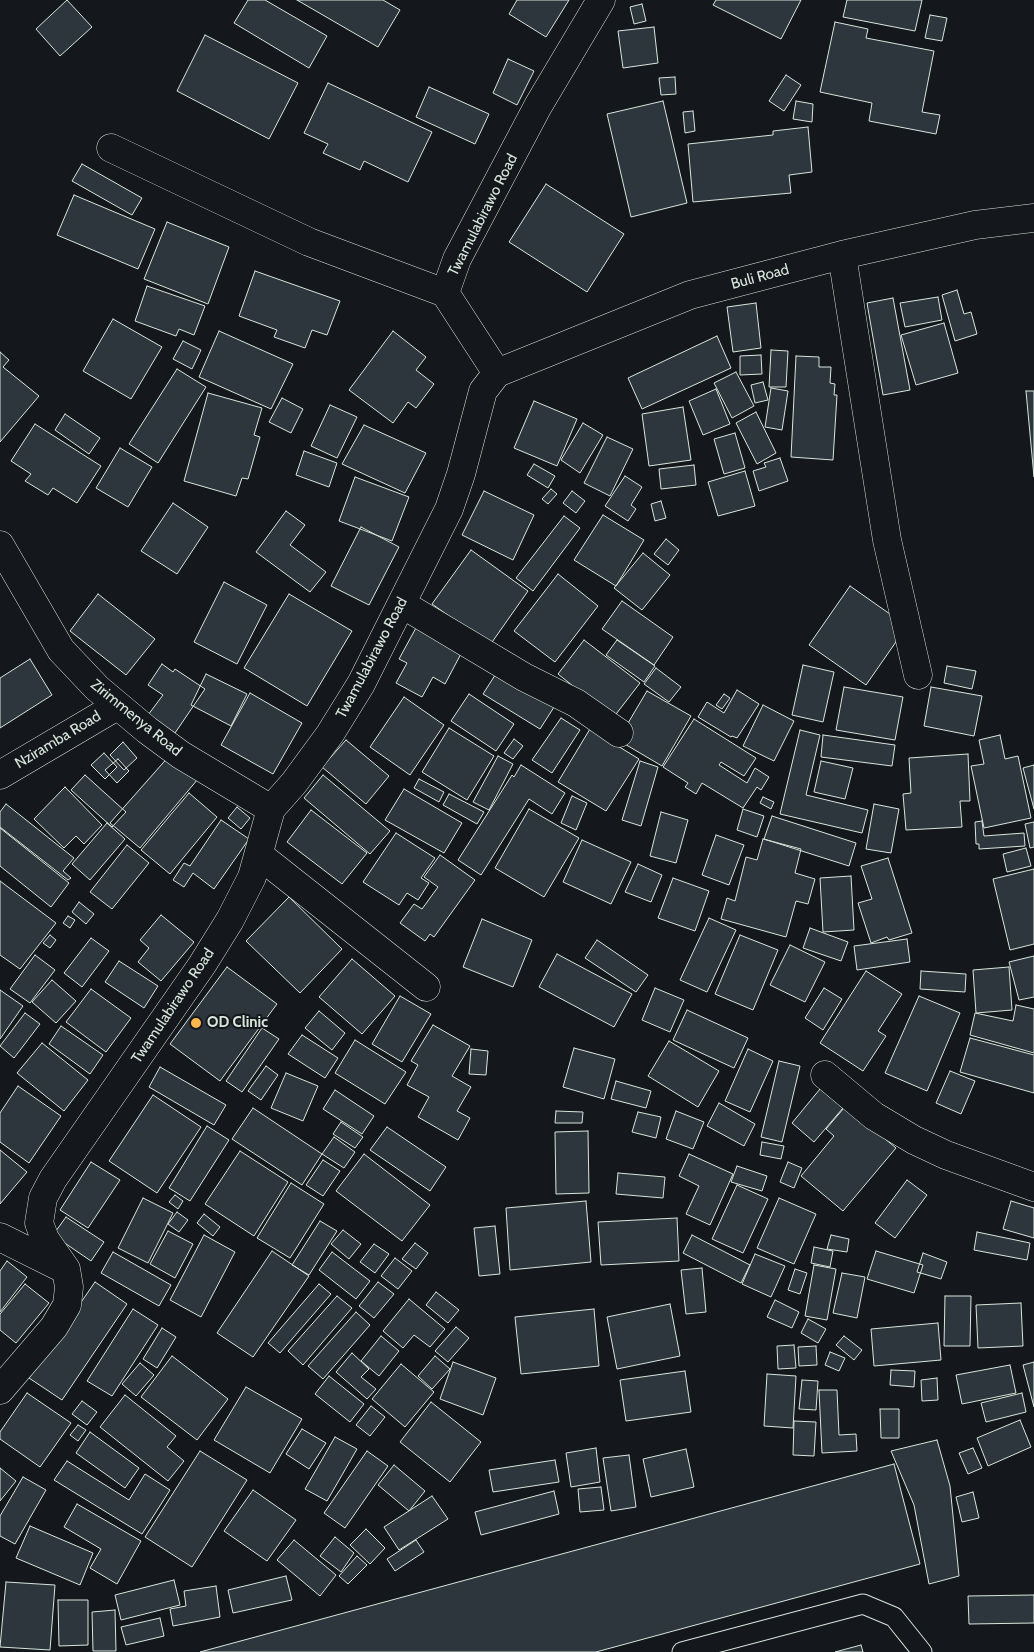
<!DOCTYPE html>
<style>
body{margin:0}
canvas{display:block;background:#14181c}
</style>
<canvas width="1034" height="1652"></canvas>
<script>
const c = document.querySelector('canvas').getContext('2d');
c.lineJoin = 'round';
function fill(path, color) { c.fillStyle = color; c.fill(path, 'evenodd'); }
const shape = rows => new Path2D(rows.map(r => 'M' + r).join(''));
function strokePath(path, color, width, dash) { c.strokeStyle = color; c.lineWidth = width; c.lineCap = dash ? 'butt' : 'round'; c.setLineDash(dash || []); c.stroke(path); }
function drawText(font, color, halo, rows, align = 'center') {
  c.font = font + ' Cabin,sans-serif'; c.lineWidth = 4; c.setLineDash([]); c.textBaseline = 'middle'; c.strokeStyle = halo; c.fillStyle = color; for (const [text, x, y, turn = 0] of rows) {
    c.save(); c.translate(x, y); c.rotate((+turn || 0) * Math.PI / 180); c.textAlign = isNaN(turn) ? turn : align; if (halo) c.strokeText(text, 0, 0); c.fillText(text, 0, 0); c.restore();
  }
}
const building = shape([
 [67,0,92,27,60,56,36,29,67,0],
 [248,0,265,0,327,36,309,68,234,23,248,0],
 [297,0,383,0,400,10,378,47,297,0],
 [517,0,569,0,546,37,509,14,517,0],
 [716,0,801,0,781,39,713,5,716,0],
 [847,0,922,0,915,31,843,17,847,0],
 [642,4,646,21,634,24,630,7,642,4],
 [930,15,947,18,942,41,925,38,930,15],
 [835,22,868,29,866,38,934,51,922,112,940,115,936,134,869,121,872,103,820,92,835,22],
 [654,27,658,63,623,68,618,31,654,27],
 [205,35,298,83,269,139,177,91,205,35],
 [508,59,534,71,517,105,493,93,508,59],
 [786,75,801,85,784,111,769,101,786,75],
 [675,77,676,94,661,95,659,78,675,77],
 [328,83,432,132,408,182,364,161,360,170,323,153,328,144,304,133,328,83],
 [429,87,489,114,475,144,416,117,429,87],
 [663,101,687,203,631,217,607,114,663,101],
 [796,101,813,104,812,122,793,119,796,101],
 [693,111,695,131,685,133,683,112,693,111],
 [808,127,812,172,789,175,791,193,693,202,688,144,773,135,773,131,808,127],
 [82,164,142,198,132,215,72,181,82,164],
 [546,184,624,234,587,292,509,242,546,184],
 [74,195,155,229,138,269,57,235,74,195],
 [167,222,229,247,208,304,144,279,167,222],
 [255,271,340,301,327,335,312,330,305,348,274,337,277,330,239,316,255,271],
 [147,286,205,306,194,335,179,329,176,336,135,321,147,286],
 [957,290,964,314,971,312,977,334,955,341,942,295,957,290],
 [938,297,942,320,905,327,900,303,938,297],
 [893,298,910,390,883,395,867,303,893,298],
 [756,303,761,348,733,352,727,307,756,303],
 [113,319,162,347,131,399,83,371,113,319],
 [944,323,958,373,916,385,901,335,944,323],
 [219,331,293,364,271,409,199,377,219,331],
 [393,331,426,357,416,370,434,384,416,408,408,402,393,423,349,390,393,331],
 [717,336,731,368,642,409,628,378,717,336],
 [183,341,201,350,192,369,173,359,183,341],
 [771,350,788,351,786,387,769,387,771,350],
 [0,352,9,360,3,367,39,396,0,442,0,352],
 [761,355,762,374,740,375,740,356,761,355],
 [796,356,819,357,819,367,831,367,830,383,835,384,834,395,837,395,833,460,791,457,796,356],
 [177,369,206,387,158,463,129,444,177,369],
 [736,372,754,406,732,418,714,383,736,372],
 [763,382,768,400,755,403,751,385,763,382],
 [771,388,788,391,782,430,765,427,771,388],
 [716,389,730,424,703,435,689,401,716,389],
 [1026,391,1034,391,1034,477,1026,391],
 [208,393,262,408,254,435,260,437,248,479,242,478,236,496,184,481,208,393],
 [282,398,303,409,291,433,269,422,282,398],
 [534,401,577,419,557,466,514,448,534,401],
 [330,405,357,417,337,458,311,446,330,405],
 [683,407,691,460,649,466,642,414,683,407],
 [756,412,776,453,757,464,736,423,756,412],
 [65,414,100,438,89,454,55,430,65,414],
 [583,423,603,435,580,473,561,460,583,423],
 [35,424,101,466,77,503,53,488,48,495,25,481,31,474,11,461,35,424],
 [364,425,426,453,405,493,342,464,364,425],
 [735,433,745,468,724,474,714,439,735,433],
 [607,437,633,449,610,496,584,483,607,437],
 [120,448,152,467,128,507,96,488,120,448],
 [304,451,337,463,329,487,296,475,304,451],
 [780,458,788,481,759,491,753,471,766,467,764,463,780,458],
 [534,464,555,476,548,488,527,475,534,464],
 [694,465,696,485,661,489,659,469,694,465],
 [745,471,755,506,718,516,708,482,745,471],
 [625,476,642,487,631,505,636,509,628,521,605,506,625,476],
 [355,477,409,497,392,541,339,521,355,477],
 [551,489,557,494,548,504,542,499,551,489],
 [484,491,534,515,513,560,462,535,484,491],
 [572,491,585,501,576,513,563,503,572,491],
 [661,501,666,518,655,521,651,504,661,501],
 [173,503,208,527,177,574,141,551,173,503],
 [286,511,305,525,290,545,326,572,310,592,256,552,286,511],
 [603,515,644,540,616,586,574,560,603,515],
 [564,516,580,528,533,591,516,578,564,516],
 [361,527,399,547,369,605,331,586,361,527],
 [666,539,679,550,668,565,654,554,666,539],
 [471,550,528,591,490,645,432,604,471,550],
 [643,553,670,575,642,610,614,588,643,553],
 [558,574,598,606,555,662,514,631,558,574],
 [224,582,267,605,237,664,194,642,224,582],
 [850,586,907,626,866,685,809,645,850,586],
 [98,594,155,639,126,675,70,631,98,594],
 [289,594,352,631,307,706,244,668,289,594],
 [622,601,673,637,654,665,602,629,622,601],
 [417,626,463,650,445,684,433,677,422,697,396,683,407,663,399,659,417,626],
 [584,640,640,683,613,718,558,674,584,640],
 [617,640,655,666,644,682,606,655,617,640],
 [30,659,52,695,0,728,0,678,30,659],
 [162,664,173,672,175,669,205,689,175,733,148,715,163,695,148,685,162,664],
 [803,665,834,672,823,722,792,715,803,665],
 [947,666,976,671,972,689,944,683,947,666],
 [656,668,681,687,669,702,644,684,656,668],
 [499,669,556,704,540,729,483,694,499,669],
 [206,674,247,694,231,726,191,705,206,674],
 [844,687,903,697,895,740,836,730,844,687],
 [931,687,982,696,974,736,924,726,931,687],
 [737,690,759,704,737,738,732,736,731,737,698,717,707,702,724,713,737,690],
 [647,691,691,716,662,766,618,740,647,691],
 [250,693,302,723,273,774,221,745,250,693],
 [469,694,514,724,496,751,451,721,469,694],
 [724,694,730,698,722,709,716,705,724,694],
 [404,697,444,725,410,775,370,747,404,697],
 [763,705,794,721,774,761,743,746,763,705],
 [561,718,580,730,552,773,532,760,561,718],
 [694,719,756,758,744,776,721,762,719,765,747,783,755,768,769,777,761,790,757,787,743,808,702,783,696,794,685,787,688,783,663,767,694,719],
 [449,728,494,756,467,800,422,772,449,728],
 [590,729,639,759,606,811,558,782,590,729],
 [800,730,820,735,806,795,868,810,862,833,780,814,800,730],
 [823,735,895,745,892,766,821,757,823,735],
 [1000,735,1005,759,1018,756,1031,818,984,828,971,766,984,764,979,740,1000,735],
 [514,739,523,746,513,759,504,753,514,739],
 [346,740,389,776,366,804,322,767,346,740],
 [123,742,137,758,124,770,110,755,123,742],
 [104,753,117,767,105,779,91,765,104,753],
 [968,754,970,801,960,801,962,827,906,830,903,794,911,793,909,758,968,754],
 [170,755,198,779,140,848,110,823,170,755],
 [498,756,513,764,489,810,473,802,498,756],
 [118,759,129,771,117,783,105,770,118,759],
 [640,761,658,767,641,826,622,820,640,761],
 [821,761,853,768,845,799,814,792,821,761],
 [521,765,565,793,552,814,529,799,481,875,458,860,512,775,514,777,521,765],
 [1034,765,1034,809,1023,768,1034,765],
 [85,775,126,812,112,827,71,790,85,775],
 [323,775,390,831,370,854,304,798,323,775],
 [419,779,444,792,439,802,414,788,419,779],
 [65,787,102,825,84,844,76,836,64,848,34,819,65,787],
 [404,789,462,823,444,853,385,820,404,789],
 [189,793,217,817,170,874,141,850,189,793],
 [449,794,484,812,477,824,443,805,449,794],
 [572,796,587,803,576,830,561,823,572,796],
 [763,797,774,802,771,809,760,803,763,797],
 [6,804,74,858,63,871,71,878,68,880,0,827,0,812,6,804],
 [874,804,899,809,891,853,866,849,874,804],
 [237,807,250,818,241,829,228,818,237,807],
 [529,809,579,838,544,897,495,868,529,809],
 [743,809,764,816,757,837,737,830,743,809],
 [311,810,367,853,342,884,287,842,311,810],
 [661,812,688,820,676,863,650,856,661,812],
 [772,816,856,843,849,866,764,839,772,816],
 [221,820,249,839,214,889,193,873,184,887,173,880,184,863,190,866,221,820],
 [982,821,984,836,1024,833,1025,846,979,849,979,844,976,844,975,822,982,821],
 [1034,822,1034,847,1030,848,1025,824,1034,822],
 [107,823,125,839,90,880,72,864,107,823],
 [0,828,69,883,51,907,0,866,0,828],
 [396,833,435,858,421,878,429,883,418,900,407,893,399,905,363,882,396,833],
 [716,835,744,845,729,885,702,875,716,835],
 [763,839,801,849,795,873,815,879,808,904,796,901,786,937,721,919,727,898,735,901,746,857,757,860,763,839],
 [582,840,631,862,611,904,563,882,582,840],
 [127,845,149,863,112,909,90,892,127,845],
 [1026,848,1031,866,1007,872,1003,854,1026,848],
 [440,855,475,880,434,937,430,934,425,941,400,923,414,904,422,909,438,887,424,877,440,855],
 [888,858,912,933,889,940,887,937,871,943,858,903,872,899,861,866,888,858],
 [638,864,662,875,651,902,625,892,638,864],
 [1034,869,1034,944,1010,950,993,879,1034,869],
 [851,876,854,930,823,932,820,878,851,876],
 [673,878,709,891,695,931,658,918,673,878],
 [0,881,56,923,20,969,0,955,0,881],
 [289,897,342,949,300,993,246,941,289,897],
 [79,902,94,914,86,924,72,912,79,902],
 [161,915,194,942,161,981,138,962,149,948,140,940,161,915],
 [68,916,75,920,70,928,63,923,68,916],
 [709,918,736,930,707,992,680,980,709,918],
 [482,919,532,940,513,987,463,967,482,919],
 [810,928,848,942,841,961,803,948,810,928],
 [50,935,56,940,50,948,43,943,50,935],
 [740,935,778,950,753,1010,715,994,740,935],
 [91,938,109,951,82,987,64,973,91,938],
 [907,939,910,962,857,970,854,946,907,939],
 [597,940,648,975,636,992,585,958,597,940],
 [790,945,825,962,805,1002,770,985,790,945],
 [557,954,632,994,614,1027,539,987,557,954],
 [35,955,55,970,30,1003,10,989,35,955],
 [1034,956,1034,997,1019,1000,1009,962,1034,956],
 [352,959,395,996,362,1034,319,997,352,959],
 [119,961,158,986,144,1008,105,982,119,961],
 [227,967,277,1004,220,1081,170,1044,227,967],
 [1009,967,1012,1010,976,1013,973,970,1009,967],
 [866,971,902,994,878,1031,886,1036,863,1071,820,1043,866,971],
 [921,971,966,974,965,992,920,989,921,971],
 [52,980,76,1001,56,1023,32,1002,52,980],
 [655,988,684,1000,670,1032,642,1020,655,988],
 [824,988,842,999,823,1030,805,1018,824,988],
 [91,989,131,1018,106,1052,66,1022,91,989],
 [0,990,23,1006,0,1039,0,990],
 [400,996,431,1014,402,1062,372,1044,400,996],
 [919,996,960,1013,927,1091,885,1073,919,996],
 [1016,1005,1034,1009,1034,1053,970,1035,975,1013,1013,1021,1016,1005],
 [687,1010,748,1038,734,1068,673,1040,687,1010],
 [319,1011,345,1033,332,1050,305,1028,319,1011],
 [25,1013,40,1024,14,1058,0,1046,25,1013],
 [433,1025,470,1046,452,1076,471,1087,457,1111,470,1118,458,1140,418,1117,429,1097,407,1085,418,1065,411,1061,433,1025],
 [61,1026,103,1055,90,1074,49,1044,61,1026],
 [262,1028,279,1039,242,1092,226,1081,262,1028],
 [302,1035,338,1058,325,1078,288,1054,302,1035],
 [970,1038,1034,1055,1034,1093,960,1072,970,1038],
 [355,1040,406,1072,385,1104,335,1073,355,1040],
 [669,1041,719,1071,698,1107,648,1076,669,1041],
 [42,1043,88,1080,64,1111,17,1073,42,1043],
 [574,1048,615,1059,604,1099,563,1087,574,1048],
 [471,1049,488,1051,486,1075,469,1074,471,1049],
 [748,1049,773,1061,750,1112,725,1101,748,1049],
 [779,1061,800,1066,782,1142,761,1137,779,1061],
 [266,1066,278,1075,261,1100,248,1091,266,1066],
 [160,1067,226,1105,214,1125,149,1087,160,1067],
 [950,1071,975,1081,961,1114,936,1103,950,1071],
 [286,1073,318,1086,303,1121,271,1108,286,1073],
 [616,1081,651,1091,646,1108,611,1099,616,1081],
 [18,1086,61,1116,29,1163,0,1142,0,1113,18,1086],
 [820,1089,843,1108,814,1142,792,1123,820,1089],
 [335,1090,374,1116,362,1134,323,1109,335,1090],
 [153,1095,201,1127,157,1193,109,1161,153,1095],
 [719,1103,755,1124,744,1146,707,1126,719,1103],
 [253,1108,322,1154,302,1185,232,1139,253,1108],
 [844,1108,854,1113,896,1148,843,1211,801,1176,834,1136,826,1129,844,1108],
 [556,1111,583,1112,582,1123,555,1123,556,1111],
 [676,1111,704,1122,693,1149,666,1139,676,1111],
 [638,1112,661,1117,656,1138,632,1132,638,1112],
 [341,1122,363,1137,355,1148,333,1134,341,1122],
 [207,1126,229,1140,190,1201,169,1188,207,1126],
 [387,1127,446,1167,430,1191,370,1150,387,1127],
 [588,1131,589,1193,556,1194,555,1132,588,1131],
 [334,1137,355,1152,344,1168,322,1154,334,1137],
 [762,1142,784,1146,781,1159,760,1155,762,1142],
 [0,1150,27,1172,0,1204,0,1150],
 [240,1151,288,1182,254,1236,205,1204,240,1151],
 [364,1154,430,1205,402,1241,336,1191,364,1154],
 [689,1154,733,1174,710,1225,686,1214,699,1186,679,1176,689,1154],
 [323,1160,340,1171,323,1196,306,1185,323,1160],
 [91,1162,120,1180,88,1228,60,1210,91,1162],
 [788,1162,802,1168,794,1188,780,1182,788,1162],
 [737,1166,767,1176,762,1191,731,1182,737,1166],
 [618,1173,665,1177,663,1198,616,1194,618,1173],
 [907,1180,927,1195,895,1238,875,1223,907,1180],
 [291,1183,324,1204,290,1258,257,1238,291,1183],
 [737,1185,768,1199,743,1253,712,1239,737,1185],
 [175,1195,183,1201,178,1209,169,1202,175,1195],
 [143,1198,173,1213,148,1263,118,1248,143,1198],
 [779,1198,816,1214,794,1264,757,1248,779,1198],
 [586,1201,591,1262,510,1270,506,1208,586,1201],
 [1011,1201,1034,1208,1034,1238,1003,1229,1011,1201],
 [177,1212,188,1220,179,1232,168,1224,177,1212],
 [204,1214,220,1227,213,1236,197,1223,204,1214],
 [66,1217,104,1242,91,1261,53,1235,66,1217],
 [677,1218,679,1261,601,1265,598,1222,677,1218],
 [320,1221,337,1231,309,1275,292,1265,320,1221],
 [495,1226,500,1274,479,1276,474,1228,495,1226],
 [343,1230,361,1244,349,1259,331,1244,343,1230],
 [168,1231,193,1244,175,1278,150,1264,168,1231],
 [977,1232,1030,1243,1027,1260,974,1250,977,1232],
 [204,1235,235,1252,201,1317,170,1300,204,1235],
 [692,1235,750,1265,741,1283,683,1253,692,1235],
 [831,1235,849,1239,847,1252,827,1249,831,1235],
 [415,1243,428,1253,416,1269,402,1259,415,1243],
 [374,1244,389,1254,375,1273,360,1262,374,1244],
 [814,1247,833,1251,830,1267,811,1263,814,1247],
 [272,1251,309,1276,253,1357,217,1333,272,1251],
 [876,1251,923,1265,914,1293,867,1279,876,1251],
 [113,1252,171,1285,159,1306,101,1273,113,1252],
 [332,1252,370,1281,356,1299,319,1270,332,1252],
 [923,1253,947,1262,941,1279,917,1272,923,1253],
 [755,1254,785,1266,771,1297,742,1284,755,1254],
 [395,1258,412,1271,398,1289,381,1276,395,1258],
 [7,1261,27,1277,0,1312,0,1271,7,1261],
 [814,1265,836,1269,827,1320,805,1316,814,1265],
 [702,1268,706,1312,686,1314,681,1270,702,1268],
 [795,1269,807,1273,800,1294,788,1290,795,1269],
 [842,1273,865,1277,857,1318,833,1313,842,1273],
 [95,1282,127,1304,62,1400,29,1378,95,1282],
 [378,1282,394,1294,374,1318,359,1306,378,1282],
 [25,1284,49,1303,16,1343,0,1330,0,1314,25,1284],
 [319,1284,331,1294,280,1353,268,1343,319,1284],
 [436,1292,459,1310,448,1323,426,1305,436,1292],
 [337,1296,352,1308,303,1365,288,1351,337,1296],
 [945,1296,971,1296,970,1346,944,1346,945,1296],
 [409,1299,445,1329,430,1347,414,1335,403,1348,383,1331,409,1299],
 [775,1300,799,1312,792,1328,767,1317,775,1300],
 [1021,1303,1023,1346,978,1348,976,1305,1021,1303],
 [670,1304,680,1356,617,1369,607,1317,670,1304],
 [133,1309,158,1325,112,1396,87,1381,133,1309],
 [594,1309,599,1366,521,1374,515,1317,594,1309],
 [356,1312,370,1325,323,1379,308,1366,356,1312],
 [808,1319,826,1329,818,1343,801,1333,808,1319],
 [938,1323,941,1360,874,1366,871,1329,938,1323],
 [456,1327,469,1338,448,1362,435,1351,456,1327],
 [162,1328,176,1337,157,1368,143,1359,162,1328],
 [381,1336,399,1351,379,1376,361,1361,381,1336],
 [844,1336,862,1350,854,1360,836,1345,844,1336],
 [794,1345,796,1368,778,1369,777,1346,794,1345],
 [816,1346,817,1365,799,1366,798,1347,816,1346],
 [830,1352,845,1358,839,1371,825,1365,830,1352],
 [352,1353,369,1369,361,1377,376,1389,367,1399,336,1372,352,1353],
 [172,1356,228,1399,197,1440,141,1397,172,1356],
 [435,1356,450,1369,432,1389,418,1376,435,1356],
 [453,1362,496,1378,483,1415,440,1399,453,1362],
 [1034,1362,1034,1407,1023,1365,1034,1362],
 [140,1363,154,1375,136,1396,122,1384,140,1363],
 [401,1364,434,1392,405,1427,372,1399,401,1364],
 [1010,1365,1016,1393,962,1404,956,1375,1010,1365],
 [891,1370,915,1371,914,1387,890,1385,891,1370],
 [685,1371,691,1412,626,1421,620,1380,685,1371],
 [767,1374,796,1376,793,1428,764,1426,767,1374],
 [329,1376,364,1404,350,1422,315,1394,329,1376],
 [937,1378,938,1400,922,1401,921,1380,937,1378],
 [802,1380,818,1381,816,1410,799,1409,802,1380],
 [246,1387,302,1419,270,1473,214,1440,246,1387],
 [819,1390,837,1390,839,1435,856,1434,857,1451,822,1453,819,1390],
 [27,1393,71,1423,40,1467,0,1439,0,1432,27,1393],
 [1022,1393,1026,1412,986,1422,981,1403,1022,1393],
 [125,1395,176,1436,167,1447,184,1461,168,1481,100,1427,125,1395],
 [82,1401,97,1412,87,1425,72,1414,82,1401],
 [431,1402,481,1442,450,1482,400,1442,431,1402],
 [371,1406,385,1417,370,1436,356,1425,371,1406],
 [880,1409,899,1409,899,1438,881,1438,880,1409],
 [1020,1420,1031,1447,988,1466,977,1438,1020,1420],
 [794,1421,816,1422,814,1456,793,1455,794,1421],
 [78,1425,86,1430,78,1441,70,1435,78,1425],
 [302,1429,326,1443,309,1469,286,1454,302,1429],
 [90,1432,139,1468,125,1488,76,1453,90,1432],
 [335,1437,357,1449,327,1501,305,1489,335,1437],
 [937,1440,950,1486,959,1576,929,1584,914,1505,891,1451,937,1440],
 [596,1448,600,1482,571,1487,566,1453,596,1448],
 [973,1448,982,1468,968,1474,959,1453,973,1448],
 [686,1449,694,1487,651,1497,643,1459,686,1449],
 [200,1451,247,1480,192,1567,145,1537,200,1451],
 [367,1451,388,1466,345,1528,324,1513,367,1451],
 [629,1455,636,1507,611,1511,603,1458,629,1455],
 [555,1460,559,1482,493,1492,489,1470,555,1460],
 [67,1461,129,1500,145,1474,170,1490,142,1534,54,1480,67,1461],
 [894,1464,920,1564,596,1652,200,1652,894,1464],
 [394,1465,425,1491,409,1511,378,1485,394,1465],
 [0,1468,16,1481,0,1501,0,1468],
 [23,1477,46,1490,15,1544,0,1536,0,1516,23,1477],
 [601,1487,604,1510,580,1512,578,1489,601,1487],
 [253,1490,296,1520,267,1561,224,1531,253,1490],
 [554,1491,559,1514,481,1535,475,1512,554,1491],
 [973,1492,979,1518,962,1522,956,1497,973,1492],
 [432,1496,448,1519,399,1550,384,1527,432,1496],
 [77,1504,141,1541,117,1584,90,1568,101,1549,64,1527,77,1504],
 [30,1526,93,1553,80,1585,16,1558,30,1526],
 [366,1529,385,1548,370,1564,350,1545,366,1529],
 [335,1537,354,1553,341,1572,320,1556,335,1537],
 [294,1540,336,1575,320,1596,277,1560,294,1540],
 [416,1540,424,1552,395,1571,387,1559,416,1540],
 [357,1556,367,1565,348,1584,339,1576,357,1556],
 [286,1576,292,1600,233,1613,228,1590,286,1576],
 [174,1580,180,1605,121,1620,115,1595,174,1580],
 [6,1582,55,1585,50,1650,0,1647,6,1582],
 [216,1586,220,1617,173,1626,170,1609,186,1606,184,1591,216,1586],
 [1034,1595,1034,1623,969,1624,968,1596,1034,1595],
 [58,1600,88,1600,88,1645,59,1646,58,1600],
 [115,1610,116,1651,93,1651,92,1612,115,1610],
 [160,1618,164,1636,126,1645,121,1627,160,1618],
 [861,1645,863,1652,835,1652,861,1645]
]);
fill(building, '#2c363c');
strokePath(building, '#d8e6dc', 1);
const service = shape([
 [682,1652,863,1604,894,1617,922,1652]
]);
const minor = shape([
 [111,148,309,242,445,293],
 [842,255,887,540,918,675],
 [497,373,690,295,842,255,975,225,1034,218],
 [0,545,61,650,97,688,147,730,181,755,271,809],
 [402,604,524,677,576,703,619,733],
 [0,775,117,706],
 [259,855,426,987],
 [825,1075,874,1116,914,1140,946,1155,1034,1187],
 [0,1237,64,1269],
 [0,1390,54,1327,67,1305,69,1287,66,1269,45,1239,39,1223,43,1198,53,1179,202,965,230,920,252,877,271,809,294,783,330,734,361,684,449,509,461,474,483,391,497,373,445,293,457,259,538,106,601,0]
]);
strokePath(service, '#d8e6dc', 21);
strokePath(minor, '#d8e6dc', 29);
strokePath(service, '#14181c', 19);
strokePath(minor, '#14181c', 28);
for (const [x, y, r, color] of [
 [196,1023,6,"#ffb74d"]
]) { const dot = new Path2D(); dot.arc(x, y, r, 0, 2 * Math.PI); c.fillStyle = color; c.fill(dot); strokePath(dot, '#14181c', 2); }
drawText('15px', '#d8e6dc', '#14181c', [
 ["Twamulabirawo Road",483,215,-63],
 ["Buli Road",760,277,-15],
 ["Twamulabirawo Road",372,658,-62],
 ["Zirimmenya Road",136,718,39],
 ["Nziramba Road",58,740,-31],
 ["Twamulabirawo Road",173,1006,-56]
]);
drawText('bold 15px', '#d8e6dc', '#14181c', [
 ["OD Clinic",207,1023]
], 'left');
</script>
